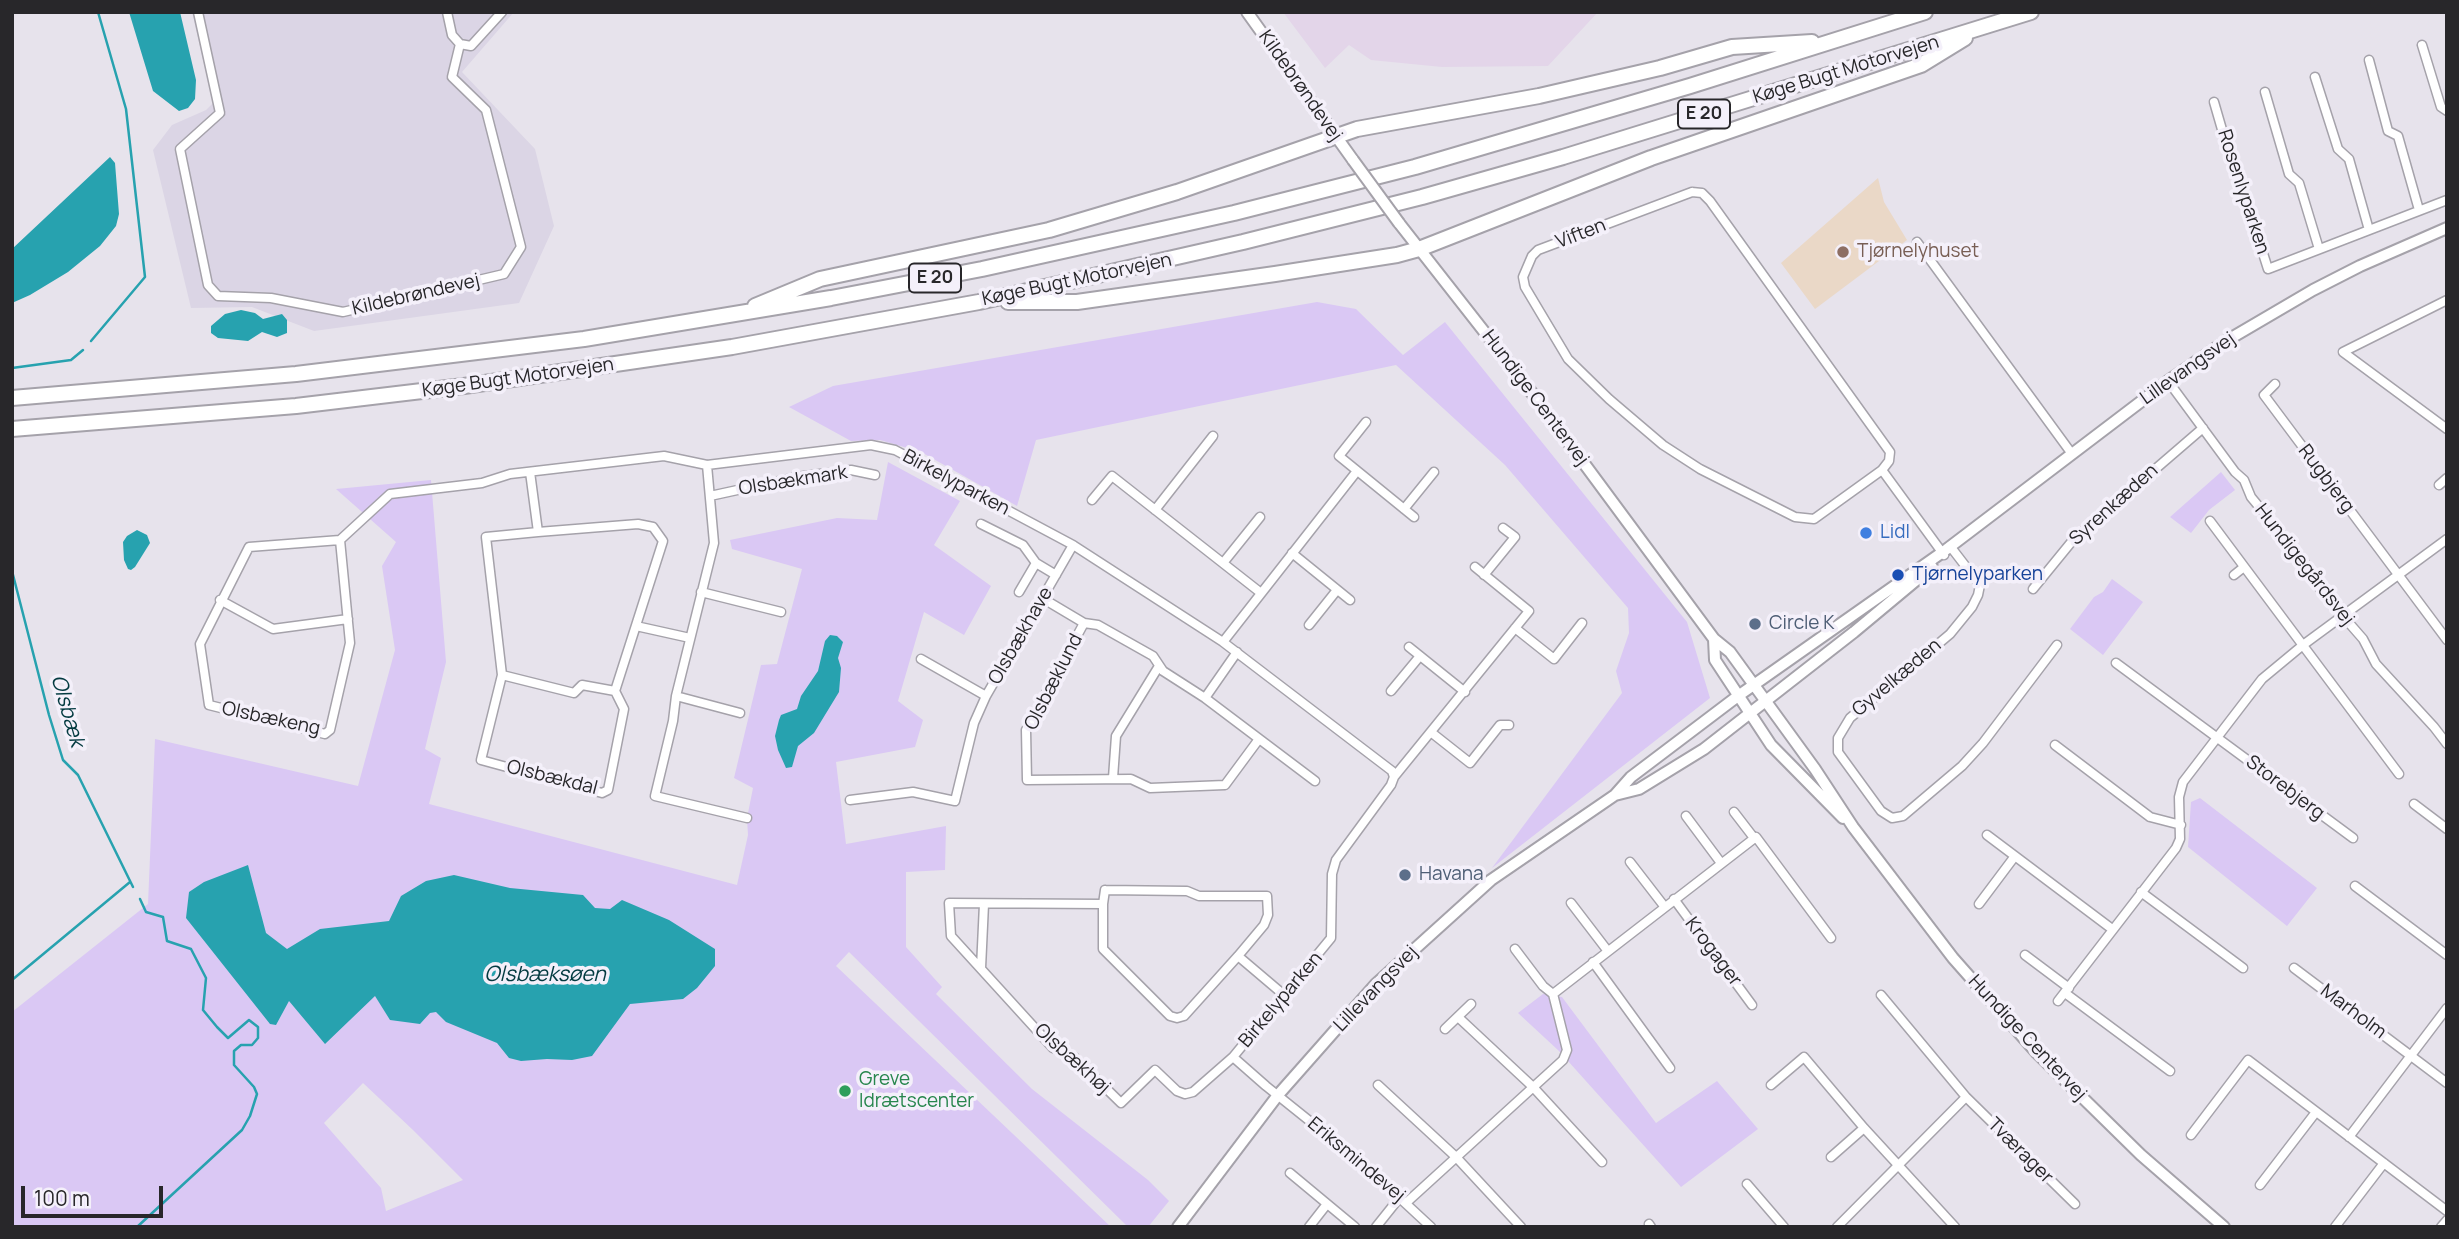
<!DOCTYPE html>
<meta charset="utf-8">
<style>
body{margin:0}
#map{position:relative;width:2459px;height:1239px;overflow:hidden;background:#e7e3ec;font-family:Manrope,sans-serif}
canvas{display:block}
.frame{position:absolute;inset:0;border:14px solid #28272a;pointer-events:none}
.scale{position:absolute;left:21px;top:1186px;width:142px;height:32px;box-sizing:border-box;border:4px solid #28272a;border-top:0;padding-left:9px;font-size:21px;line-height:24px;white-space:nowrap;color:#28272a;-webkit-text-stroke:5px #f4f0fa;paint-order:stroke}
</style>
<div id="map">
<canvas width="2459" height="1239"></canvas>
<div class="frame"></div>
<div class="scale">100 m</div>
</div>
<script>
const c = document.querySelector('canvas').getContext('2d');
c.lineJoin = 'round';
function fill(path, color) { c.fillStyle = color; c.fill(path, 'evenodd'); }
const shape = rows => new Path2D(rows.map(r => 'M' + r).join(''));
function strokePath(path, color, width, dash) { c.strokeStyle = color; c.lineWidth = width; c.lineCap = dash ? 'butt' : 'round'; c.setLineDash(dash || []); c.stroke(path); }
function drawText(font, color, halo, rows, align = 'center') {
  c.font = font + ' Manrope,sans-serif'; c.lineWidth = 7; c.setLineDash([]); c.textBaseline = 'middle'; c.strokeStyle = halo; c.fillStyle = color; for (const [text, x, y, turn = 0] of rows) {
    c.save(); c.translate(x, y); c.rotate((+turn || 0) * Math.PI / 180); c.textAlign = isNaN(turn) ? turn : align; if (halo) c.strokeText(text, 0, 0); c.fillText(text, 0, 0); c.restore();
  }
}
fill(shape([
 [1283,12,1598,12,1548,66,1442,67,1371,60,1349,45,1325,68]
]), '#e3d5e9');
fill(shape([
 [192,12,514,12,462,72,535,149,554,226,519,303,314,331,252,307,191,308,153,150,172,125,206,110,213,103]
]), '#dbd5e5');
fill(shape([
 [1878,178,1884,202,1907,240,1815,309,1781,263]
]), '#ead8c7');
fill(shape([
 [1317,302,1356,309,1403,355,1445,322,1687,622,1710,698,1492,868,1622,693,1616,671,1629,633,1628,608,1505,465,1396,365,1036,440,1017,506,921,452,880,440,851,441,789,407,833,386],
 [888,462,960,501,934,545,991,586,964,635,924,612,898,701,923,720,915,747,836,762,846,844,946,826,945,870,906,872,906,947,942,987,936,994,1032,1089,1148,1180,1169,1201,1148,1227,1128,1227,849,952,836,966,1111,1227,12,1227,12,1012,148,904,155,739,358,786,395,650,382,566,396,542,336,489,431,480,446,662,425,749,441,758,429,804,737,885,748,835,747,818,753,788,734,778,761,665,777,664,802,569,732,549,730,540,837,518,877,520],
 [363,1083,413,1130,463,1180,386,1211,381,1188,324,1123],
 [2221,472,2235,490,2209,510,2191,533,2170,517],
 [2112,579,2143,602,2103,655,2070,629,2094,597,2103,592],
 [2200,798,2317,888,2287,926,2188,847,2191,802],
 [1543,994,1562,997,1656,1123,1717,1081,1758,1129,1681,1187,1559,1051,1518,1013]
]), '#dac8f4');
fill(shape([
 [129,12,180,12,196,80,195,99,188,108,179,111,153,91],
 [110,157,115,163,119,214,116,226,100,246,68,272,30,295,12,303,12,249],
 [241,310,255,313,263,319,282,314,287,320,287,333,277,337,262,332,248,341,218,338,211,333,211,326,225,314],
 [137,530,147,535,150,543,135,567,131,570,128,569,124,560,123,542,127,536],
 [830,635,837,636,843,642,838,658,841,668,839,692,814,733,798,746,792,767,786,768,778,750,775,736,779,720,781,715,797,709,801,696,818,671,825,641],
 [248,865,266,933,287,949,320,929,389,921,401,896,426,881,454,875,510,888,583,895,595,908,610,909,622,900,669,920,715,949,715,966,697,988,683,999,630,1004,592,1056,572,1060,547,1059,521,1061,509,1058,497,1043,446,1022,436,1012,430,1013,420,1024,390,1020,375,996,325,1044,289,1001,276,1025,270,1024,186,918,189,892,204,882]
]), '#27a2af');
strokePath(shape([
 [91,341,145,277,126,109,98,12],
 [12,368,71,360,83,350],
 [12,571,49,715,63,760,78,775,133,887],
 [12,980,130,882],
 [137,1227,242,1130,250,1116,257,1094,254,1087,234,1065,234,1051,241,1045,252,1045,258,1038,258,1027,249,1020,228,1038,217,1027,203,1010,206,978,191,949,167,941,163,917,146,912,140,899]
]), '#27a2af', 2.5);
const street = shape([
 [198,12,220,113,180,149,208,285,218,296,271,298,343,312,504,274,521,247,486,110,452,77,460,44],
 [447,12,452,35,460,44,471,46,502,12],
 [2422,45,2441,107,2447,111],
 [2369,60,2388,131,2398,136,2419,210],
 [2315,77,2338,149,2349,159,2369,230],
 [2265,92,2289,174,2299,183,2319,249],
 [2214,102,2241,195,2246,200,2268,269,2447,200],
 [1692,192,1702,193,1710,201,1890,452,1889,461,1882,470,1814,519,1795,517,1700,469,1663,445,1609,399,1568,359,1525,287,1523,277,1532,256,1538,250,1692,192],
 [1917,242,2072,454],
 [2447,300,2343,352,2447,429],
 [2168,381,2235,472,2244,480,2251,497,2303,560,2322,592,2363,639,2376,664,2434,727,2447,744],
 [2275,384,2264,395,2447,640],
 [1366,422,1339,456,1414,517],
 [707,465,714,543,676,696,673,721,655,796,747,818],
 [1882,470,1944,555],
 [530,472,538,532,638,524,653,527,663,541,615,691,624,709,608,790,602,793,481,760,502,675,486,537,538,532],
 [2439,485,2447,478],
 [710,496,797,477,851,470,875,475],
 [1092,500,1112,476,1261,593],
 [1404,509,1434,472],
 [1155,510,1213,436],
 [2210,521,2399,774],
 [981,524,1023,545,1036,563,1019,592],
 [340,540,249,547,200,644,209,705,325,734,330,730,350,643,340,540,390,494,482,483,510,474,664,456,707,465,871,445,895,450,1073,545,1223,642,1392,771,1394,777,1391,785,1336,860,1332,874,1331,938,1233,1057,1266,1086,1362,1163,1431,1227],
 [1950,546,1980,585,1978,595,1972,607,1950,634,1850,718,1838,738,1838,752,1881,811,1892,818,1903,816,1962,766,1983,743,2057,645],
 [1292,553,1350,600],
 [1036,563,1056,575],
 [1223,563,1260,517],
 [1484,575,1515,537,1503,528],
 [2234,575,2244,567],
 [2033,589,2073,540,2203,428],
 [701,592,781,612],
 [1042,598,1084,623,1098,625,1153,656,1163,671,1205,698,1315,781],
 [220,600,273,629,348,619],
 [1084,623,1026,730,1027,780,1131,779,1150,788,1225,785,1259,739],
 [1309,625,1337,590],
 [636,626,690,638],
 [1515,628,1554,659,1582,623],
 [1223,642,1357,471],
 [1409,647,1465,692],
 [921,659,986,696],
 [2116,663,2353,838],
 [502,675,574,693,582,685,615,691],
 [1391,691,1420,656],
 [676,696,740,713],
 [1205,698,1237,652],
 [1432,733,1470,763,1500,725,1509,725],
 [2055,745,2150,817,2181,825],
 [1394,777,1529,611,1475,567],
 [1113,778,1116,736,1159,666],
 [850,800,913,792,955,801,974,723,986,696,1073,545],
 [2414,804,2447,829],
 [1734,812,1754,838],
 [1686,816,1721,863],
 [1987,835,2112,929],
 [1630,862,1664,906],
 [2355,886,2447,955],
 [1105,890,1187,891,1199,896,1267,896,1268,915,1264,925,1238,956,1184,1016,1177,1018,1170,1016,1103,949,1103,904,1105,890],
 [2141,892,2243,968],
 [1674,899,1752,1005],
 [1571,903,1607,950],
 [1103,904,949,903,951,936,1053,1048,1073,1056,1121,1103,1155,1070,1177,1091,1185,1094,1193,1092,1233,1057],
 [1979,904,2015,856],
 [1515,949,1543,986,1553,994],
 [2025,955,2069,988],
 [1238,956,1284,995],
 [1593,962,1670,1068],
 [981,968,984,904],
 [2294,968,2447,1083],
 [2065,993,2170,1071],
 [1881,995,1966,1097,2075,1204],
 [2058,1001,2176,848,2180,839,2179,797,2183,782,2262,679,2303,645,2447,539],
 [1458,1017,1533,1087,1602,1162],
 [1445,1029,1471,1004],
 [1378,1085,1456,1157,1521,1227],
 [1771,1085,1804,1057,1864,1128,1955,1227],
 [2191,1135,2248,1060,2447,1211],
 [2349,1137,2447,1008],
 [1831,1157,1864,1128],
 [1290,1173,1355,1227],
 [1747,1184,1784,1227],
 [2260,1185,2316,1112],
 [1406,1203,1563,1060,1567,1050,1553,994,1756,837,1831,938],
 [1649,1224,1651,1227],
 [1309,1227,1327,1204],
 [1376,1227,1400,1197],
 [1837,1227,1966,1097],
 [2335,1227,2384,1163],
 [2441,1227,2447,1220]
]);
const secondary = shape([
 [1247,12,1353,160],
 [1399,223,1526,385,1714,639,1730,652,1815,769,1853,827,1953,958,2037,1053,2141,1155,2224,1227],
 [1714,639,1715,660,1771,745,1843,818],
 [1615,795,1639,789,1704,749,1854,632,1932,567],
 [1178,1227,1278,1095,1376,984,1491,880,1615,795,1631,777,1738,696,1947,549,2168,381,2226,341,2313,290,2360,266,2447,228]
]);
const highway = shape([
 [1008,302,1077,302,1275,274,1397,255,1419,249,1651,158,1921,65,1965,38],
 [755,306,820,279,1049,230,1177,192,1357,129,1539,96,1660,68,1732,47,1812,42],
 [12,398,296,374,584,339,831,298,982,269,1234,213,1415,167,1690,86,1925,12],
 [12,429,296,406,464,386,732,347,979,302,1243,242,1422,197,1563,157,2031,12]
]);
strokePath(street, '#a5a2aa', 11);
strokePath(secondary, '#a5a2aa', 14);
strokePath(highway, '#a5a2aa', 18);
strokePath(street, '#fff', 8);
strokePath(secondary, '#fff', 10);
strokePath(highway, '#fff', 14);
const secondaryBridge = shape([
 [1353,160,1399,223]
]);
strokePath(secondaryBridge, '#a5a2aa', 14, []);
strokePath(secondaryBridge, '#fff', 10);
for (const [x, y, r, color] of [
 [1843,252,7,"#8d6e63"],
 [1866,533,7,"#3f7fe0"],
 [1898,575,7,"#1a4fb4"],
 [1755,624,7,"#5c6f8a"],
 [1405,875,7,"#5c6f8a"],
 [845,1091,7,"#2e9e5b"]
]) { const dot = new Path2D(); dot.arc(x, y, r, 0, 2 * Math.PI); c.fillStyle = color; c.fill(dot); strokePath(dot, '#f4f0fa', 2.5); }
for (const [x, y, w] of [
 [1704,114,52],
 [935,278,52]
]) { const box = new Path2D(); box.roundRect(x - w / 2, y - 14.5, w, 29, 5); c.fillStyle = '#f4f0fa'; c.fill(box); strokePath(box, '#28272a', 2); }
drawText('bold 18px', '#28272a', null, [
 ["E 20",1704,114],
 ["E 20",935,278]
]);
drawText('19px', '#28272a', '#f4f0fa', [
 ["Køge Bugt Motorvejen",1846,70,-17],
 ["Kildebrøndevej",1300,86,55],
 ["Rosenlyparken",2243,192,72],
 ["Viften",1581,234,-21],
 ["Køge Bugt Motorvejen",1077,280,-12],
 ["Kildebrøndevej",416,295,-13],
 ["Lillevangsvej",2188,369,-35],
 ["Køge Bugt Motorvejen",518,378,-8],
 ["Hundige Centervej",1535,398,53],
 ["Rugbjerg",2326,479,53],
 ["Olsbækmark",793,481,-9],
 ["Birkelyparken",956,483,28],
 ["Syrenkæden",2114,505,-42],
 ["Hundigegårdsvej",2304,565,52],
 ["Olsbækhave",1021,636,-60],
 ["Gyvelkæden",1897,678,-40],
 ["Olsbæklund",1054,682,-63],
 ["Olsbækeng",271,719,12],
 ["Olsbækdal",552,778,14],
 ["Storebjerg",2285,788,37],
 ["Krogager",1713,952,53],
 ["Lillevangsvej",1376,989,-46],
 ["Birkelyparken",1281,1000,-50],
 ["Marholm",2353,1012,37],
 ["Hundige Centervej",2027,1038,47],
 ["Olsbækhøj",1072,1059,42],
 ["Tværager",2020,1151,45],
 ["Eriksmindevej",1356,1160,40]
]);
drawText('19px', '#785e54', '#f4f0fa', [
 ["Tjørnelyhuset",1857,252]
], 'left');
drawText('19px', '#366cbe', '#f4f0fa', [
 ["Lidl",1880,533]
], 'left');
drawText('19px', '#164399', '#f4f0fa', [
 ["Tjørnelyparken",1912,575]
], 'left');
drawText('19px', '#4e5e75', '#f4f0fa', [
 ["Circle K",1769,624],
 ["Havana",1419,875]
], 'left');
drawText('19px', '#27864d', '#f4f0fa', [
 ["Greve",859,1080],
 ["Idrætscenter",859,1102]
], 'left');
drawText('italic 21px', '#033a40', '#f4f0fa', [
 ["Olsbæk",67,711,74],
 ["Olsbæksøen",545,975]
]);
</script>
